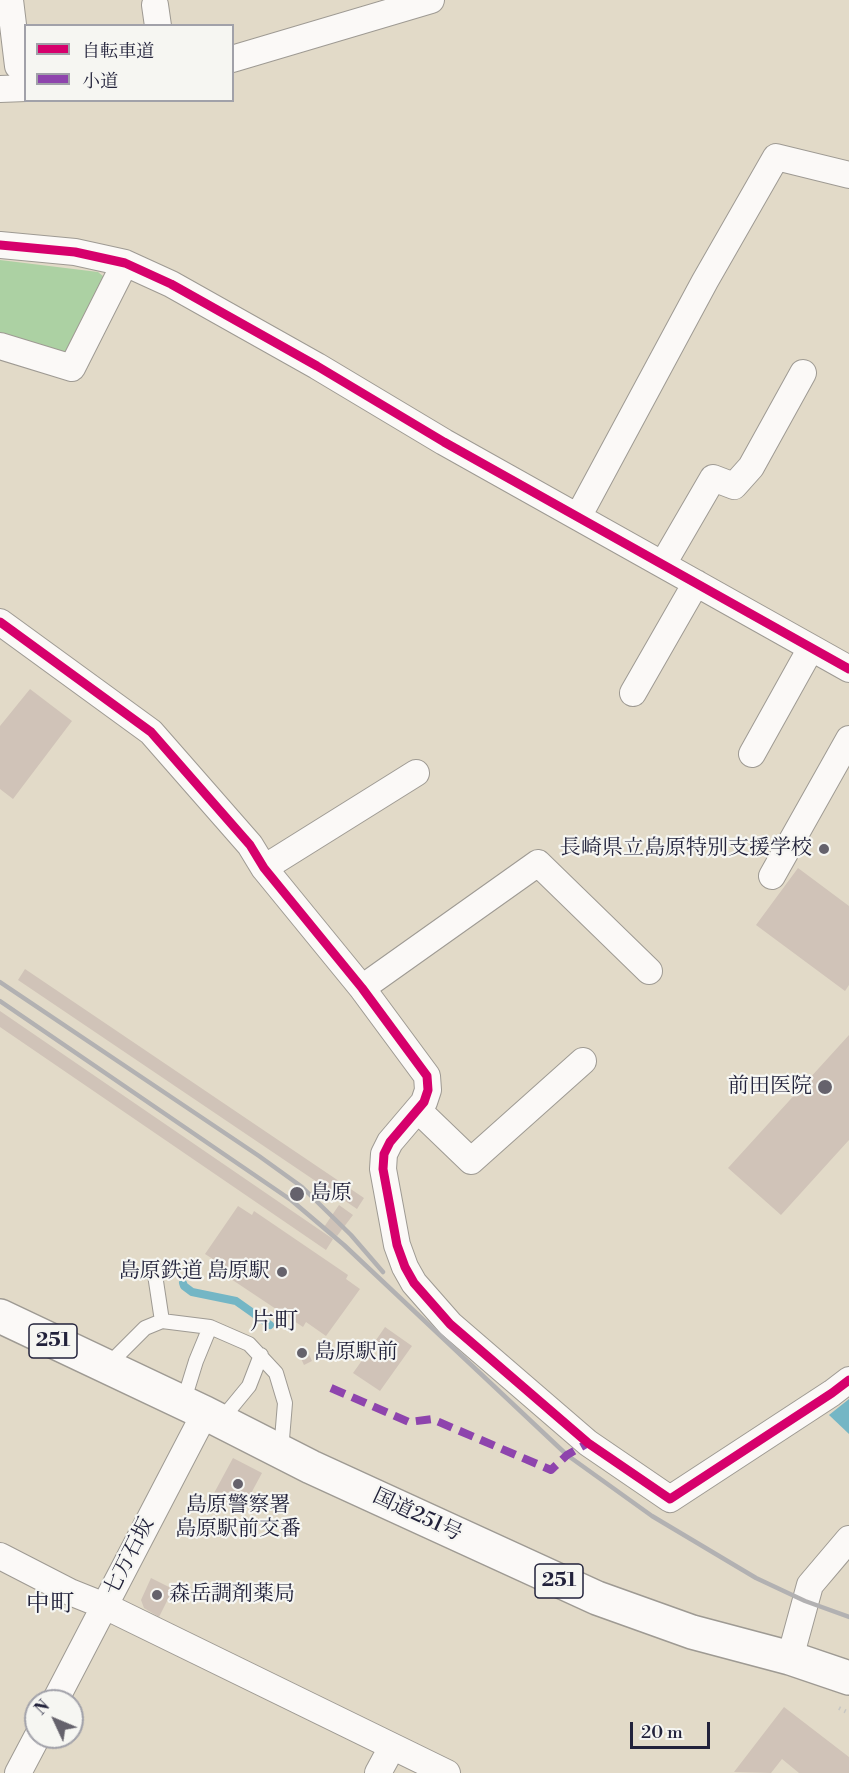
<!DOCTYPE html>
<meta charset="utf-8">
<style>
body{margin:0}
#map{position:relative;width:849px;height:1773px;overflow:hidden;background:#e2dac8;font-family:"Libre Bodoni","Noto Serif JP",serif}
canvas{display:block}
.legend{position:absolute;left:24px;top:24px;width:210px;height:78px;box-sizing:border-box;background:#f6f6f2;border:2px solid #a1a1a9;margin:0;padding:8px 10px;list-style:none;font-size:18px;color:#22223b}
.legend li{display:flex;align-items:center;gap:12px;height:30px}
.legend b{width:30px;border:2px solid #a1a1a9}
.north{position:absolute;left:24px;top:1689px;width:60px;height:60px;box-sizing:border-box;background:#f6f6f2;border:2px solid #a1a1a9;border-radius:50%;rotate:314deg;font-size:16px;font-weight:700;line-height:24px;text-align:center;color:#22223b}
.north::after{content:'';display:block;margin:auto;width:21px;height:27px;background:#65626c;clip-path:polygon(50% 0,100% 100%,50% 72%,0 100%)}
.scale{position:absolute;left:630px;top:1722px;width:80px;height:27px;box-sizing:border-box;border:3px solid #22223b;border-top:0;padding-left:8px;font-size:18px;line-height:21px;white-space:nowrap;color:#22223b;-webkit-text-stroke:4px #f6f6f2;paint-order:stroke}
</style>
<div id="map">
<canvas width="849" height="1773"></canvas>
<ul class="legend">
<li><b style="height:8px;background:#d6006c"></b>自転車道</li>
<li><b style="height:8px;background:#8e44ad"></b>小道</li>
</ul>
<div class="north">N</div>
<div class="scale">20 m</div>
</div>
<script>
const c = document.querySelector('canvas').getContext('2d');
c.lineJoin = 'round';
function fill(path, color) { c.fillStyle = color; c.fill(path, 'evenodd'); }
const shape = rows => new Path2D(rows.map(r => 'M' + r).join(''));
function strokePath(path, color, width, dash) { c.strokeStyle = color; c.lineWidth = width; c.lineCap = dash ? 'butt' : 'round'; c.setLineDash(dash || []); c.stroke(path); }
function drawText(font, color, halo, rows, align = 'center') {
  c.font = font + ' "Libre Bodoni","Noto Serif JP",serif'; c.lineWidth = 4.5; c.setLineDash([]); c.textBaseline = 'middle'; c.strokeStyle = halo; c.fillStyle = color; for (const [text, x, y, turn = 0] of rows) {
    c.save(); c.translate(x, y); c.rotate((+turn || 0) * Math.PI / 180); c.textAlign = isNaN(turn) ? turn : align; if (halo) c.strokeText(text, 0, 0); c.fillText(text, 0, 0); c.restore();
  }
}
fill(shape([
 [0,260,98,272,103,276,105,283,70,350,64,355,0,339]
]), '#acd1a3');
fill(shape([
 [849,1399,849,1434,829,1415]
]), '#74b6c5');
strokePath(shape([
 [183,1283,184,1286,192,1292,236,1301,270,1325]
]), '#74b6c5', 8);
fill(shape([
 [30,689,72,721,13,799,0,789,0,726],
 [798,868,849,906,849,985,845,991,756,925],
 [25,969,364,1198,357,1209,18,980],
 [0,1011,333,1239,326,1250,0,1027],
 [849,1035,849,1140,781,1215,728,1168],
 [339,1205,353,1215,337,1236,324,1227],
 [238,1206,252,1215,254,1211,348,1275,346,1279,360,1289,326,1336,306,1322,303,1327,216,1269,219,1263,205,1254],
 [385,1327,412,1346,380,1391,353,1373,368,1352,382,1362,389,1353,374,1343],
 [306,1348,312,1361,304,1365,298,1352],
 [233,1458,262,1473,242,1510,213,1495],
 [151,1578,173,1589,159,1617,144,1608,141,1600],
 [784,1707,849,1757,849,1773,799,1773,782,1759,771,1773,734,1772]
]), '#d0c3b8');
const lane = shape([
 [154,1268,162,1321],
 [107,1366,145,1328,162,1321,210,1327,249,1344,276,1373,285,1403,281,1451],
 [183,1403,196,1361,210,1327],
 [221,1420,249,1386,261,1355]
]);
const street = shape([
 [10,0,18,66],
 [155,5,158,26],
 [232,59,431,0],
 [0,89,26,88],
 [0,245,75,252,125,263,171,284,317,366,444,442,849,669],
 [0,346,72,368,125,263],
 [578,517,705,281,776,157,849,175],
 [663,564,713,478,734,486,751,467,803,373],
 [0,622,151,732,250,845,264,868,362,988,427,1076,428,1090,424,1102,390,1142,384,1154,383,1169,397,1245,405,1267,414,1283,450,1324,588,1443,670,1499,832,1393,849,1380],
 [633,693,696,583],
 [752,754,811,648],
 [264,868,416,773],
 [772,876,849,739],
 [362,988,538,863,649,971],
 [418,1110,471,1161,583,1061],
 [0,1556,70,1592,105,1606,447,1773],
 [790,1658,810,1585,849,1539],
 [55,1701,205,1413],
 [18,1773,37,1737],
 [378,1773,392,1747]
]);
const highway = shape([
 [0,1316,205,1413,311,1467,597,1598,692,1632,790,1658,849,1678]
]);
strokePath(lane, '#9e9a93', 16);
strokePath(street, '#9e9a93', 28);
strokePath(highway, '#9e9a93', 36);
strokePath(shape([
 [839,1708,849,1713]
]), '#c7c6c3', 4, [1.5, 4.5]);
strokePath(lane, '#fbf9f7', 14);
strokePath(street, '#fbf9f7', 26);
strokePath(highway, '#fbf9f7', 33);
strokePath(shape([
 [0,982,259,1156,302,1187,351,1235,383,1272],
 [0,1001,291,1200,344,1245,567,1455,652,1516,756,1578,805,1601,849,1617]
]), '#b2b1b2', 4.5);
strokePath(shape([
 [331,1388,409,1422,432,1419,551,1470,567,1455,588,1443]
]), '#8e44ad', 8, [15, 8]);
strokePath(shape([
 [0,245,75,252,125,263,171,284,317,366,444,442,849,669],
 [0,622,151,732,250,845,264,868,362,988,427,1076,428,1090,424,1102,390,1142,384,1154,383,1169,397,1245,405,1267,414,1283,450,1324,588,1443,670,1499,832,1393,849,1380]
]), '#d6006c', 9);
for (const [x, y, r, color] of [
 [824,849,6,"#65626c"],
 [825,1087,8,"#65626c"],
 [297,1194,8,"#65626c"],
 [282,1272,6,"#65626c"],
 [302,1353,6,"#65626c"],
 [238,1484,6,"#65626c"],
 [157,1595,6,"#65626c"]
]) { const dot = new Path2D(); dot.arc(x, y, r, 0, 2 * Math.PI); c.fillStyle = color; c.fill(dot); strokePath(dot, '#f6f6f2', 2); }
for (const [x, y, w] of [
 [53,1341,48],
 [559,1581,48]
]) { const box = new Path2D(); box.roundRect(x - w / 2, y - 17, w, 34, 4.5); c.fillStyle = '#f6f6f2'; c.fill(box); strokePath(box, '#22223b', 1.5); }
drawText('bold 20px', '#22223b', null, [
 ["251",53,1341],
 ["251",559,1581]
]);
drawText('21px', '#22223b', '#f6f6f2', [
 ["長崎県立島原特別支援学校",812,849],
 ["前田医院",812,1087],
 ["島原",310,1194,"left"],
 ["島原鉄道 島原駅",270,1272],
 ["島原駅前",314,1353,"left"],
 ["島原警察署",238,1506,"center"],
 ["島原駅前交番",238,1530,"center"],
 ["森岳調剤薬局",169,1595,"left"]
], 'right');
drawText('21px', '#22223b', '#f6f6f2', [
 ["国道251号",417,1516,25],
 ["七万石坂",130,1557,-63]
]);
drawText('24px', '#22223b', '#f6f6f2', [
 ["片町",274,1323],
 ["中町",50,1605]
]);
</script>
